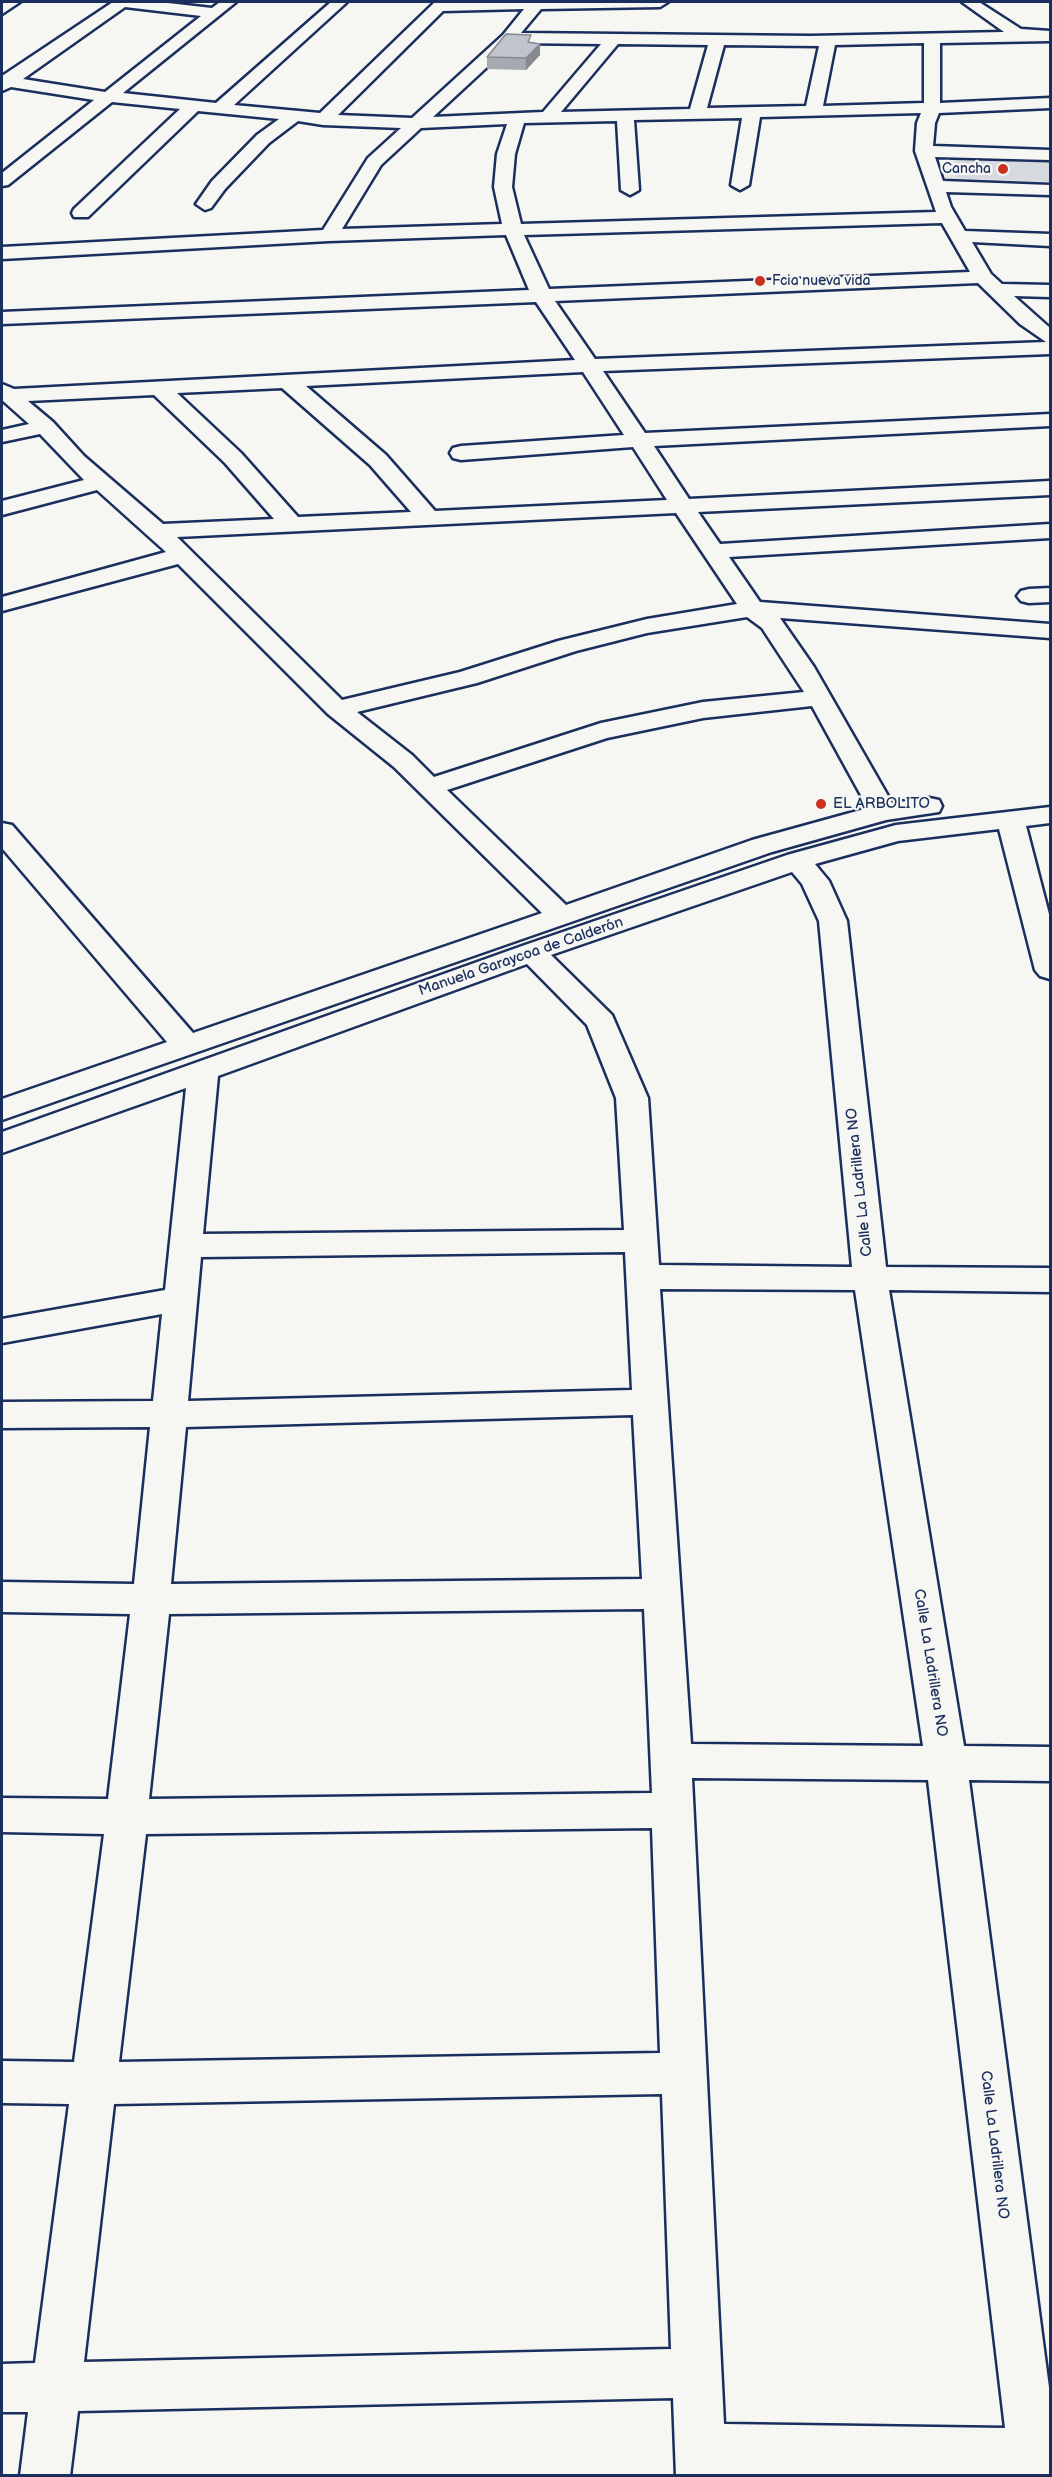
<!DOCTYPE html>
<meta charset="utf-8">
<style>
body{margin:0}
#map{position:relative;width:1052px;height:2477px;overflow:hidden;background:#f6f6f2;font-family:"Balsamiq Sans",sans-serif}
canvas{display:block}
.frame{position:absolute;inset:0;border:3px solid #1b2f5e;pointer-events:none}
</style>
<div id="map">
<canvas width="1052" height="2477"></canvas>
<div class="frame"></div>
</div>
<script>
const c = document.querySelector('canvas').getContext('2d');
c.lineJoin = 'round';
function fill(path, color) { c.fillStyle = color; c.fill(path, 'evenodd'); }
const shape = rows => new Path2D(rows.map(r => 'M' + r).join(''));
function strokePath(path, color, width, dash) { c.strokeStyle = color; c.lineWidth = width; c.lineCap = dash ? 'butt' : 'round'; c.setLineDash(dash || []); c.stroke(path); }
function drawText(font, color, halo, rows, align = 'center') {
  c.font = font + ' "Balsamiq Sans",sans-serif'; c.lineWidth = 4.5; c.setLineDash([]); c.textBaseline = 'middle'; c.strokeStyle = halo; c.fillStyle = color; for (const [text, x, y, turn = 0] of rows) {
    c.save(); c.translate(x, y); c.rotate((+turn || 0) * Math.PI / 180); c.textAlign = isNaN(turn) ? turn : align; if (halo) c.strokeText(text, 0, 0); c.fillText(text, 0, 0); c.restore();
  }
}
fill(shape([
 [944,155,1050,158,1050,186,945,182]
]), '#e6e7e7');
fill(shape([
 [955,158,1050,160,1050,182,955,178]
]), '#d6d9dd');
const minor = shape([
 [2,2,20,2,2,14,2,2],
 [113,2,159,2,212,8,220,2,236,2,123,93,216,103,331,2,347,2,234,105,320,113,435,2,668,2,660,7,541,9,521,33,810,36,1004,32,962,2,979,2,1021,29,1050,31,1050,41,940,43,940,103,1050,98,1050,108,939,113,935,123,933,146,1050,150,1050,160,935,157,943,181,1050,185,1050,195,946,192,951,207,965,231,1050,234,1050,246,972,242,991,274,1002,284,1050,285,1050,297,1014,296,1050,328,1050,354,603,371,645,433,1050,414,1050,426,654,446,689,499,1050,481,1050,495,698,512,720,544,1050,524,1050,538,729,557,760,602,1050,624,1050,638,780,618,814,667,892,803,929,798,939,800,942,806,939,812,886,820,772,852,2,1120,2,1099,167,1042,2,848,2,823,12,825,193,1033,542,913,394,767,328,714,178,564,2,611,2,597,166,552,97,490,2,515,2,501,84,480,40,434,2,442,2,430,29,424,2,400,2,384,14,389,575,360,536,302,2,324,2,312,529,290,506,235,329,241,2,259,2,247,323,230,368,158,401,128,323,125,298,121,269,143,225,189,211,208,205,210,196,204,212,181,257,135,279,119,198,111,88,217,74,217,72,213,74,209,180,109,112,102,8,185,2,186,2,173,94,100,11,87,2,91,2,76,113,2],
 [125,7,201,16,105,92,23,79,125,7],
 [524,9,503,35,412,118,338,115,443,11,524,9],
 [513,43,601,44,543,112,433,117,513,43],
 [924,43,924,103,823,106,835,45,924,43],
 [618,44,708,45,690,109,561,112,618,44],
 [724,45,819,46,806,106,707,108,724,45],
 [921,113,917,123,915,151,936,212,521,224,512,187,515,154,524,123,617,121,621,190,630,195,639,190,634,120,742,118,731,185,740,190,749,185,760,117,921,113],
 [507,124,497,154,494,187,502,224,342,229,381,165,421,128,507,124],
 [942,223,970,272,549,289,524,235,942,223],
 [978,283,1020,324,1046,342,595,359,555,301,978,283],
 [583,372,624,435,461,446,453,448,450,453,453,458,461,460,633,447,667,500,435,511,386,455,306,386,583,372],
 [282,388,370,465,411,512,298,517,241,453,177,393,282,388],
 [154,395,225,463,274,519,163,524,84,456,53,422,28,401,154,395],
 [676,513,737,604,647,619,558,641,460,672,342,700,177,537,676,513],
 [747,617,762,628,804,692,703,702,601,723,434,777,412,755,357,712,477,683,576,651,647,633,747,617],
 [812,706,868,808,752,840,566,905,447,790,607,738,703,718,812,706],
 [1050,588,1050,602,1029,603,1021,601,1017,596,1021,591,1029,589,1050,588],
 [1050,807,1050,823,1026,826,1050,918,1050,979,1040,976,1035,970,999,829,898,841,815,864,829,881,847,921,886,1267,1050,1268,1050,1292,889,1290,964,1746,1050,1747,1050,1781,969,1780,1050,2395,1050,2476,676,2476,673,2398,78,2411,70,2476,20,2476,28,2412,2,2412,2,2364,35,2363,69,2104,2,2103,2,2061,74,2062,104,1834,2,1832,2,1798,108,1799,130,1614,2,1612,2,1582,134,1584,150,1427,2,1428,2,1402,153,1401,162,1314,2,1343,2,1319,165,1290,186,1088,2,1153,2,1132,522,946,787,855,896,825,1050,807],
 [792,872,802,884,819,921,852,1267,659,1265,648,1098,612,1015,551,955,792,872],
 [527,964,587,1025,616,1098,624,1230,203,1234,218,1076,527,964],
 [625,1252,632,1390,188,1401,201,1257,625,1252],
 [660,1289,855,1290,923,1746,691,1744,660,1289],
 [633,1415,642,1579,171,1584,186,1427,633,1415],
 [644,1609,652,1793,149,1799,169,1614,644,1609],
 [692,1778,928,1780,1005,2428,724,2424,692,1778],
 [652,1828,660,2053,119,2062,146,1834,652,1828],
 [662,2094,671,2349,84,2362,114,2104,662,2094]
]);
strokePath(minor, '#1b2f5e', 5);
fill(minor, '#f6f6f2');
fill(shape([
 [531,42,540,44,540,55,526,70,487,69,487,57]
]), '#a5a9b0');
fill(shape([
 [540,44,540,55,526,70,526,58]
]), '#868990');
const building = shape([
 [506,34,531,35,528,42,540,44,526,58,487,57,506,34]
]);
fill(building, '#c0c4cd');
strokePath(building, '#868990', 1.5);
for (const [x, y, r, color] of [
 [1003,169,6,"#c8321e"],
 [760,281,6,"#c8321e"],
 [821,804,6,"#c8321e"]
]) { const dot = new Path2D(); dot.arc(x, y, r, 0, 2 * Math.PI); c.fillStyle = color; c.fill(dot); strokePath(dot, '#f6f6f2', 2); }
drawText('14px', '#1b2f5e', '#f6f6f2', [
 ["Cancha",991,169],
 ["Fcia nueva vida",772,281,"left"]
], 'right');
drawText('15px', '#1b2f5e', '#f6f6f2', [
 ["EL ARBOLITO",833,804]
], 'left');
drawText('15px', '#1b2f5e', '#f6f6f2', [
 ["Manuela Garaycoa de Calderón",521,957,-19],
 ["Calle La Ladrillera NO",860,1182,-96],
 ["Calle La Ladrillera NO",930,1663,81],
 ["Calle La Ladrillera NO",994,2145,83]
]);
</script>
